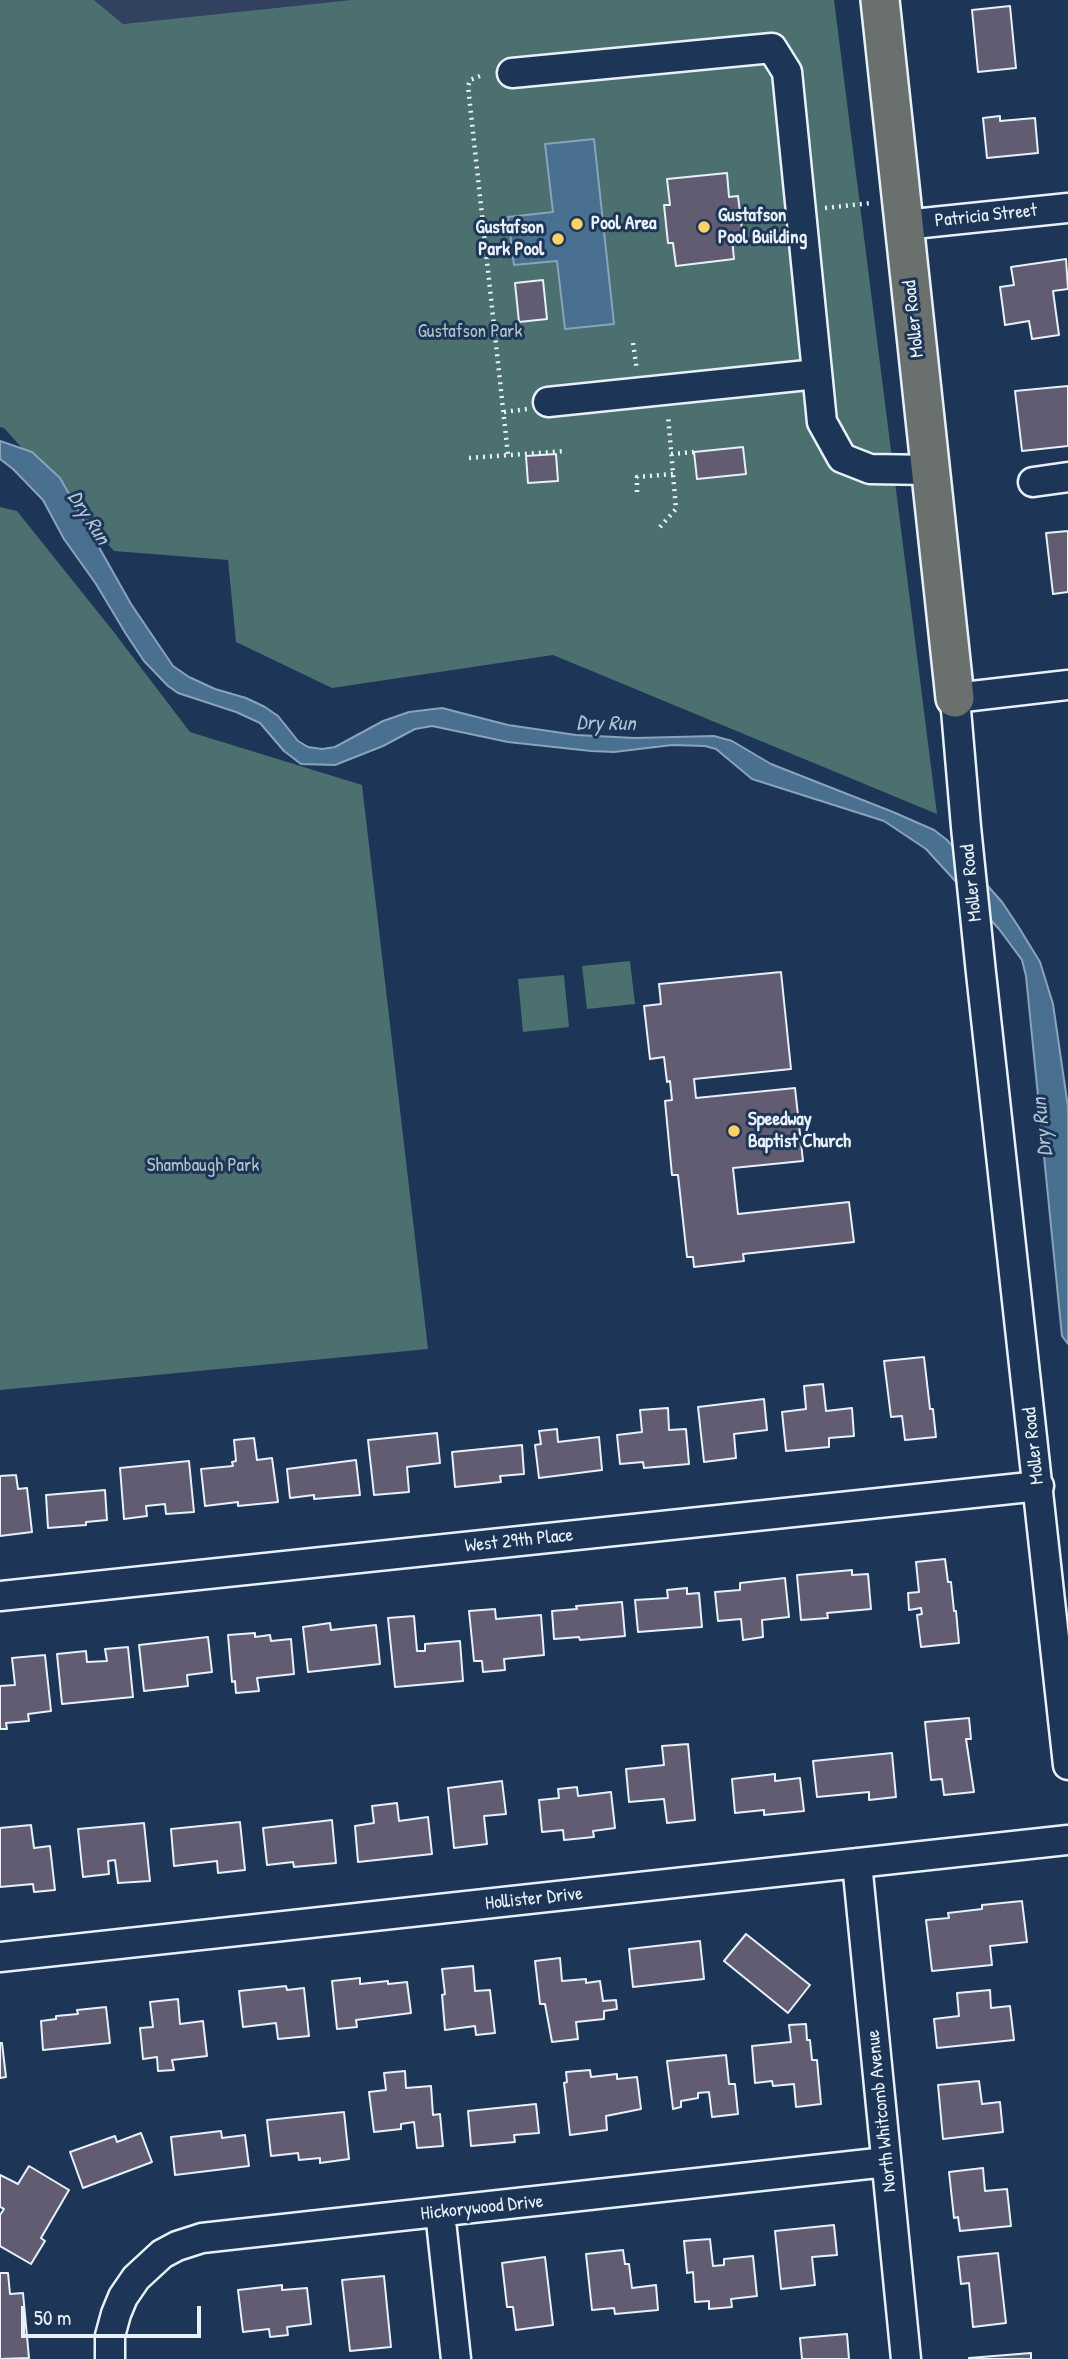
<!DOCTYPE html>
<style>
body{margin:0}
#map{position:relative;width:1068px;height:2359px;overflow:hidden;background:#1d3557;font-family:"Patrick Hand",sans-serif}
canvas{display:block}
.scale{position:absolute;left:21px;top:2306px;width:180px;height:32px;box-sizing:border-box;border:4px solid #e8f1f8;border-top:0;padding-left:9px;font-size:21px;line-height:24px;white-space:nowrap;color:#e8f1f8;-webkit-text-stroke:5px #1d3557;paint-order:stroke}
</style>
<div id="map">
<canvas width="1068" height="2359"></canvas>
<div class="scale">50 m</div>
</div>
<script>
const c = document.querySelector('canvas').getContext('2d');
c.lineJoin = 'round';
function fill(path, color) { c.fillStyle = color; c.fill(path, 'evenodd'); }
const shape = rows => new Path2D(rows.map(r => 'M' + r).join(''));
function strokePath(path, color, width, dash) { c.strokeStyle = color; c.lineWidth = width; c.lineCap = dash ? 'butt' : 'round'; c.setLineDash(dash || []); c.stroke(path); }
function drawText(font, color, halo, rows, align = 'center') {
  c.font = font + ' "Patrick Hand",sans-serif'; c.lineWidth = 6; c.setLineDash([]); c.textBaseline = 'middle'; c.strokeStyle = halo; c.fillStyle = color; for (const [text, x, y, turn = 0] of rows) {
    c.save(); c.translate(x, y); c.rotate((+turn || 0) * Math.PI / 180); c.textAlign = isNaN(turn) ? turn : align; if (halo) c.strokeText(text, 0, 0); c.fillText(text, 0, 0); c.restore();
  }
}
fill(shape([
 [94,0,351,0,122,24]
]), '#31415f');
fill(shape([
 [0,0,94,0,123,24,351,0,834,0,937,814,553,655,332,688,236,642,228,560,114,551,4,428,0,427],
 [0,507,17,511,113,631,190,732,362,785,428,1349,0,1390],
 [630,961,635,1004,587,1009,582,966],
 [564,975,569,1027,523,1032,518,979]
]), '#4c6f70');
const water = shape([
 [594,139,614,324,565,329,557,261,514,265,508,217,553,212,545,144,594,139],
 [0,441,32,452,60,478,131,604,173,666,189,677,215,689,246,698,265,707,278,716,298,741,308,747,322,749,335,747,383,721,409,712,442,708,508,725,576,735,635,738,714,736,732,741,771,764,893,812,934,830,947,840,1002,902,1018,926,1040,962,1053,1004,1068,1107,1068,1344,1062,1336,1026,976,1022,960,999,929,926,849,884,821,752,779,716,749,705,746,672,745,614,752,591,751,508,742,432,726,415,729,383,746,335,765,301,764,284,751,260,723,236,712,178,693,168,686,144,661,126,634,96,584,64,539,43,500,13,469,0,459,0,441]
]);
fill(water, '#496f91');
strokePath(water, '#89a3ba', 2);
const building = shape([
 [1010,6,1016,68,978,72,972,10,1010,6],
 [1000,116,1000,121,1035,118,1038,153,987,158,983,118,1000,116],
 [727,173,729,197,738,196,743,238,732,239,734,259,676,266,673,243,668,243,664,205,670,205,667,179,727,173],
 [1066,259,1068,289,1053,291,1059,335,1032,339,1029,321,1005,325,1000,287,1014,285,1011,267,1066,259],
 [543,280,547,319,519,322,515,283,543,280],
 [1068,386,1068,446,1022,451,1015,391,1068,386],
 [743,447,746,474,697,479,694,452,743,447],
 [556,454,558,481,528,483,526,456,556,454],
 [1068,531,1068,592,1053,594,1046,533,1068,531],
 [781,972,791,1069,694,1079,696,1098,795,1088,803,1161,733,1168,738,1214,849,1202,854,1242,743,1254,744,1261,694,1267,693,1257,687,1257,678,1175,672,1175,665,1101,672,1100,670,1081,667,1082,664,1057,650,1059,644,1006,661,1004,659,984,781,972],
 [924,1357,930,1409,933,1409,936,1437,905,1440,902,1416,891,1417,884,1361,924,1357],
 [823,1384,826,1411,852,1408,854,1436,829,1438,829,1447,786,1451,782,1412,806,1409,804,1386,823,1384],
 [764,1399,767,1430,734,1434,736,1458,704,1462,698,1407,764,1399],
 [668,1408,669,1430,686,1429,689,1464,644,1468,643,1462,620,1464,617,1435,642,1432,640,1410,668,1408],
 [557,1429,558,1442,599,1437,602,1470,539,1478,535,1445,541,1444,539,1431,557,1429],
 [437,1433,440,1463,407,1467,409,1492,374,1495,368,1440,437,1433],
 [254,1438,257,1460,272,1458,278,1502,238,1506,238,1502,205,1506,201,1469,233,1466,232,1462,236,1461,234,1440,254,1438],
 [522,1445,524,1474,500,1476,501,1482,455,1487,452,1452,522,1445],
 [356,1460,360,1495,314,1499,314,1495,290,1498,287,1469,356,1460],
 [189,1461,194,1512,166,1514,165,1504,146,1506,147,1516,124,1519,120,1468,189,1461],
 [16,1475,18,1489,27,1488,32,1532,0,1536,0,1476,16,1475],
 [105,1490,107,1520,86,1522,86,1525,48,1528,46,1495,105,1490],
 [945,1559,948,1582,951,1582,954,1611,956,1611,959,1643,921,1647,917,1615,922,1614,921,1608,909,1610,908,1593,919,1592,916,1562,945,1559],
 [852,1570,852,1575,868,1574,871,1609,827,1613,828,1618,801,1620,797,1575,852,1570],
 [785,1578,789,1617,762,1620,763,1637,743,1640,741,1619,718,1621,715,1592,740,1590,740,1583,785,1578],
 [687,1588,687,1594,699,1593,702,1627,638,1632,635,1600,668,1598,667,1590,687,1588],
 [622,1602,625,1636,580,1640,579,1637,554,1639,552,1611,577,1609,576,1606,622,1602],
 [495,1609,496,1619,541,1615,544,1655,504,1659,505,1670,483,1672,482,1661,474,1661,469,1611,495,1609],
 [414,1616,417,1651,425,1651,425,1644,460,1641,463,1681,395,1687,388,1618,414,1616],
 [330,1623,331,1630,376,1625,380,1664,308,1672,303,1627,330,1623],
 [255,1633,255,1637,270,1635,271,1641,291,1639,294,1674,257,1678,259,1691,236,1693,235,1681,232,1682,228,1635,255,1633],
 [208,1637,212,1672,187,1675,188,1686,144,1691,139,1645,208,1637],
 [128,1647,133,1697,62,1704,57,1654,86,1651,87,1662,107,1661,105,1649,128,1647],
 [45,1655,51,1711,28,1714,29,1721,6,1723,7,1729,0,1729,0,1686,15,1685,12,1658,45,1655],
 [969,1718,971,1739,966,1739,974,1792,944,1795,942,1779,931,1780,925,1722,969,1718],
 [688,1744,695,1820,667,1823,664,1799,629,1802,626,1769,664,1765,662,1746,688,1744],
 [892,1753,896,1797,869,1800,869,1792,817,1797,813,1761,892,1753],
 [775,1774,775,1781,800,1778,804,1811,764,1815,764,1810,735,1813,732,1779,775,1774],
 [502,1781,506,1814,484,1816,487,1844,454,1848,448,1788,502,1781],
 [577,1787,578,1796,611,1792,615,1828,593,1831,594,1837,564,1840,563,1830,542,1832,539,1800,559,1798,558,1789,577,1787],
 [397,1803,399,1821,428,1817,432,1854,358,1862,355,1826,374,1823,372,1806,397,1803],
 [332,1820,336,1863,294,1867,293,1862,267,1865,263,1828,332,1820],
 [240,1822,245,1870,218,1873,217,1861,174,1866,171,1829,240,1822],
 [144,1823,150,1881,118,1883,115,1860,108,1861,109,1874,83,1877,78,1829,144,1823],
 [31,1825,34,1848,50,1846,55,1890,34,1892,33,1884,0,1887,0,1828,31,1825],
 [1022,1901,1027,1942,990,1946,992,1965,932,1971,926,1920,949,1918,948,1913,982,1909,982,1905,1022,1901],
 [746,1934,810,1985,788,2013,724,1961,746,1934],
 [700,1941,704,1979,633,1987,629,1949,700,1941],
 [560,1958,562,1981,586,1979,586,1983,600,1981,603,2001,616,2000,617,2009,604,2011,604,2019,576,2022,578,2039,552,2042,545,2004,540,2004,535,1961,560,1958],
 [473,1966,475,1991,490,1990,495,2033,476,2035,475,2026,445,2030,442,1995,445,1994,442,1969,473,1966],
 [360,1978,360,1984,388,1981,388,1984,407,1982,411,2013,356,2020,357,2027,337,2029,332,1981,360,1978],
 [286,1986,287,1990,304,1988,309,2036,278,2039,276,2023,243,2027,239,1991,286,1986],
 [990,1990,991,2008,1010,2006,1014,2040,937,2048,934,2019,959,2016,957,1993,990,1990],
 [178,1999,180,2024,203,2021,207,2056,172,2060,174,2070,158,2071,157,2057,143,2059,140,2028,153,2027,150,2002,178,1999],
 [106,2007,110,2043,43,2050,41,2021,56,2019,56,2016,78,2014,77,2010,106,2007],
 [806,2024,807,2040,810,2040,812,2060,817,2060,821,2104,796,2107,794,2084,773,2086,772,2081,755,2083,752,2046,791,2042,789,2025,806,2024],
 [0,2043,2,2043,6,2077,0,2078,0,2043],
 [726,2055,729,2084,735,2084,738,2114,712,2117,709,2092,698,2093,698,2098,681,2101,681,2107,673,2109,667,2061,726,2055],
 [590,2070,591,2077,617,2074,617,2079,637,2077,641,2109,606,2116,607,2130,570,2135,564,2083,567,2082,566,2072,590,2070],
 [405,2071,406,2088,431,2086,433,2115,440,2114,443,2146,417,2148,414,2122,401,2124,401,2129,374,2132,369,2092,386,2090,384,2073,405,2071],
 [979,2081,982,2104,1000,2102,1003,2132,943,2139,938,2085,979,2081],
 [536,2104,539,2133,514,2135,515,2142,471,2146,468,2111,536,2104],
 [344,2112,349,2159,320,2163,320,2158,299,2160,298,2153,271,2156,267,2120,344,2112],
 [221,2131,222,2138,245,2135,249,2166,175,2175,171,2137,221,2131],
 [141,2133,152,2162,83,2188,70,2152,115,2136,117,2142,141,2133],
 [29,2166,69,2190,41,2238,45,2241,31,2264,0,2246,0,2215,4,2209,0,2207,0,2175,18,2184,29,2166],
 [983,2168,985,2191,1007,2189,1011,2226,960,2231,958,2217,954,2218,949,2172,983,2168],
 [834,2225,837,2255,812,2257,815,2285,781,2289,775,2231,834,2225],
 [710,2239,713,2266,724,2265,724,2259,753,2256,757,2296,731,2299,732,2307,709,2309,709,2301,695,2302,693,2272,687,2273,684,2241,710,2239],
 [623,2250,625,2264,629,2264,632,2288,656,2285,658,2310,615,2314,614,2308,592,2310,586,2254,623,2250],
 [998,2253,1006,2323,973,2327,969,2283,961,2284,958,2257,998,2253],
 [545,2257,553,2325,516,2330,513,2307,507,2307,502,2263,545,2257],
 [0,2273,8,2273,10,2294,23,2293,29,2358,0,2359,0,2273],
 [384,2276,391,2347,350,2351,342,2280,384,2276],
 [282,2285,282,2290,307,2288,311,2324,287,2327,288,2335,270,2337,269,2329,243,2332,238,2290,282,2285],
 [847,2334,849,2359,802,2359,800,2338,847,2334],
 [1031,2353,1031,2359,969,2359,969,2358,1031,2353]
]);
fill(building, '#615c72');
strokePath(building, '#e8f1f8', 2);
const minor = shape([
 [512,73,772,48,787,72,822,422,842,458,870,469,930,470],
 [904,225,1068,208],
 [548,402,817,374],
 [1033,482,1068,477],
 [1068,685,955,698,966,827,981,973,1068,1765],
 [0,1596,1039,1486],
 [857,1863,906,2359],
 [0,1957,1068,1840],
 [440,2212,456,2359],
 [110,2359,110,2336,116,2314,123,2297,136,2278,162,2254,177,2246,202,2238,886,2162]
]);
const major = shape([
 [880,0,955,698]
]);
strokePath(minor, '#e8f1f8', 33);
strokePath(major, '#e8f1f8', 42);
strokePath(shape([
 [480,76,470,80,468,86,508,455],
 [825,208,872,203],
 [740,216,778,212],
 [633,343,637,370],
 [504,412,527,409],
 [671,454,694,452],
 [469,458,565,451],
 [637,492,637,477,673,474],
 [660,527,676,509,668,415]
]), '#e8f1f8', 4.5, [2, 5]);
strokePath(minor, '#1d3557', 28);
strokePath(major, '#6a706d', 37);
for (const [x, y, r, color] of [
 [577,224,7,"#ffd166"],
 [704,227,7,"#ffd166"],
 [558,239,7,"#ffd166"],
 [734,1131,7,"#ffd166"]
]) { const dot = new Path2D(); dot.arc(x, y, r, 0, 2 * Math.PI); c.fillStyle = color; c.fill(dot); strokePath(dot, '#1d3557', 2.5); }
drawText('bold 19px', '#e8f1f8', '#1d3557', [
 ["Gustafson",718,216],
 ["Pool Building",718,238],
 ["Pool Area",591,224],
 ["Gustafson",544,228,"right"],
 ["Park Pool",544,250,"right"],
 ["Speedway",748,1120],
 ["Baptist Church",748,1142]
], 'left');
drawText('19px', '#e8f1f8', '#1d3557', [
 ["Patricia Street",986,216,-6],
 ["Moller Road",914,319,-96],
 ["Moller Road",972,883,-96],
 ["Moller Road",1034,1446,-96],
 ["West 29th Place",519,1541,-6],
 ["Hollister Drive",534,1899,-6],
 ["North Whitcomb Avenue",882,2111,-96],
 ["Hickorywood Drive",482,2208,-6]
]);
drawText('19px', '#b1c4c8', '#1d3557', [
 ["Gustafson Park",470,332],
 ["Shambaugh Park",203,1166]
]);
drawText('italic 21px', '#b0c4d4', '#1d3557', [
 ["Dry Run",88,518,57],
 ["Dry Run",606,724,1],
 ["Dry Run",1043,1127,-96]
]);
</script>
